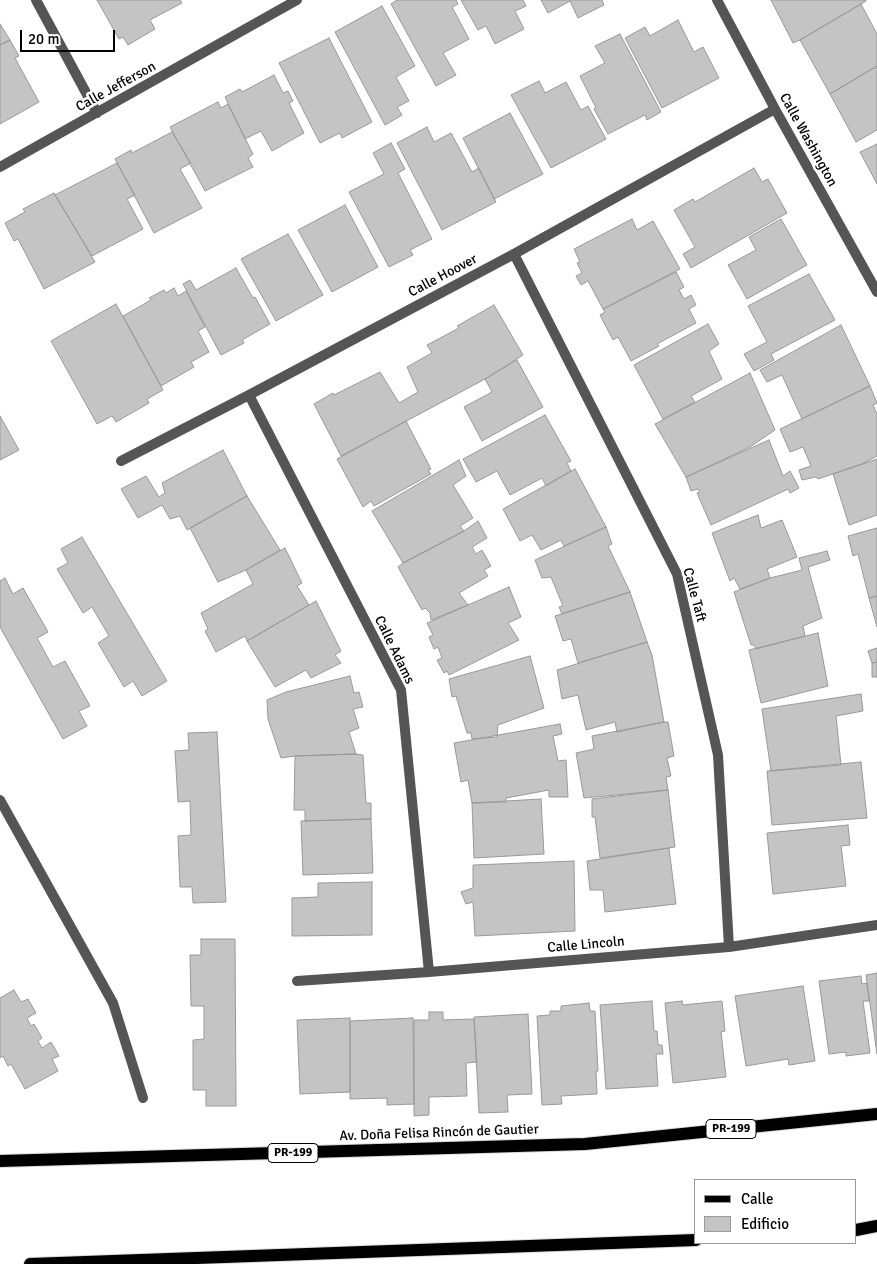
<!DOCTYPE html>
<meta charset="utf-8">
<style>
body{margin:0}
#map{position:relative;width:877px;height:1264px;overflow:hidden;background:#fff;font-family:Signika,sans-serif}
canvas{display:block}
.legend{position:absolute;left:694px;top:1179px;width:162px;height:65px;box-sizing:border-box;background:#fff;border:1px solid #999;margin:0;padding:6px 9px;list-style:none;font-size:15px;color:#000}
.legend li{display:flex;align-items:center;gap:10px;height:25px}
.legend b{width:25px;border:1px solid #999}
.scale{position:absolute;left:20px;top:30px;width:95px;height:22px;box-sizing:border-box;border:2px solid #000;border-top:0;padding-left:6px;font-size:15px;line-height:18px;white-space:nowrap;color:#000;-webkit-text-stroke:4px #fff;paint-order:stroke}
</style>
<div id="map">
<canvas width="877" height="1264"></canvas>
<ul class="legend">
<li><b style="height:6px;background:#000"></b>Calle</li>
<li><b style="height:14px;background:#c4c4c4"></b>Edificio</li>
</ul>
<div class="scale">20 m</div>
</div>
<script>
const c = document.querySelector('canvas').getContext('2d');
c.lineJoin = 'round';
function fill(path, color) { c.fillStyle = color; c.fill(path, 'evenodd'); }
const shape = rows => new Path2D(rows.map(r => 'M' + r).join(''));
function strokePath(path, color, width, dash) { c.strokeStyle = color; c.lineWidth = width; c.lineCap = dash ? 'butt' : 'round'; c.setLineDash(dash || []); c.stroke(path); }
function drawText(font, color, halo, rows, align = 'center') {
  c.font = font + ' Signika,sans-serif'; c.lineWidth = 5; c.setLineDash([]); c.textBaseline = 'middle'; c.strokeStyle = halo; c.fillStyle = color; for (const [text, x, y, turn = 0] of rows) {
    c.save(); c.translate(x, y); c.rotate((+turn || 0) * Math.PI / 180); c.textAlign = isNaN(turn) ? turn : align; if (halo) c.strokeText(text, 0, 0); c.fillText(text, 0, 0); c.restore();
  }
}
const building = shape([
 [97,0,180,0,182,3,150,20,155,29,128,45,123,37,119,39,97,0],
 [397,0,456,0,458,4,452,7,469,39,443,53,456,75,436,86,391,4,397,0],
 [461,0,523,0,526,6,515,11,524,29,495,44,486,26,478,30,461,0],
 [541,0,602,0,604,5,578,18,570,1,548,13,541,0],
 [771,0,866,0,866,1,800,40,793,43,771,0],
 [861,4,877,34,877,66,830,94,800,40,861,4],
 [382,6,415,66,396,77,409,101,397,107,402,115,385,125,335,32,382,6],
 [678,20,694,52,703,47,719,78,662,108,625,38,645,27,650,36,678,20],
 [0,24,10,40,0,45,0,24],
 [620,34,661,112,647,120,645,115,608,134,594,109,596,108,580,76,605,63,595,46,620,34],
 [329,38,372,122,342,138,340,133,320,143,279,63,329,38],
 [10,40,19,56,15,58,39,102,0,124,0,45,10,40],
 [877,66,877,130,856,142,830,94,877,66],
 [274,75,283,93,288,91,293,101,289,103,304,133,272,151,261,131,245,139,225,97,240,89,242,92,274,75],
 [539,81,545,93,566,82,581,110,588,106,606,139,551,168,511,95,539,81],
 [218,102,221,108,228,104,253,154,248,158,253,167,205,191,170,127,218,102],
 [510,113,543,174,494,199,463,138,510,113],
 [427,127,434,142,451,133,472,172,479,168,496,202,442,230,397,143,427,127],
 [172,132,191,163,180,169,202,208,154,233,115,159,131,150,132,153,172,132],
 [391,143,405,169,398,173,432,239,410,250,413,255,389,267,349,192,384,174,373,153,391,143],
 [877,144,877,184,860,152,877,144],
 [117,163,135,195,127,199,143,229,92,256,55,195,117,163],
 [754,168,762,182,768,179,787,213,691,268,683,254,695,247,674,210,693,199,695,202,754,168],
 [54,193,95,262,44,289,18,239,14,241,5,223,25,212,23,209,54,193],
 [345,205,378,267,332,292,298,230,345,205],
 [632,219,637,230,653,221,680,269,603,309,588,281,581,285,576,276,582,273,577,263,580,262,574,249,632,219],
 [781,219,807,265,747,299,728,265,756,250,749,237,781,219],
 [288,234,323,295,276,321,241,259,288,234],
 [236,268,253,298,255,297,270,324,242,340,244,343,221,355,183,284,190,280,196,290,236,268],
 [676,272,684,287,679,290,684,299,691,295,696,305,689,309,696,323,657,344,659,346,631,361,618,337,613,340,600,315,605,312,603,309,676,272],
 [809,274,835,320,771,354,774,360,754,371,744,354,767,342,748,306,809,274],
 [174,288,178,296,186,291,205,327,198,331,209,352,191,362,194,367,161,386,123,316,151,300,149,298,164,290,166,293,174,288],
 [116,304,163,390,147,399,149,403,116,422,112,416,97,424,51,341,116,304],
 [494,305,523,355,485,379,341,456,314,404,333,393,334,395,380,372,399,403,418,392,407,367,432,353,427,345,459,328,457,326,494,305],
 [708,324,719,344,709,351,722,379,691,396,695,402,663,419,634,365,708,324],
 [841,325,870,386,802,419,782,375,767,382,760,370,841,325],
 [517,360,543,407,482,441,464,407,492,392,485,379,517,360],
 [750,373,775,430,750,447,686,477,655,424,750,373],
 [870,386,877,403,873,405,877,414,877,456,862,464,818,479,816,477,802,480,799,470,811,466,803,447,790,452,780,429,870,386],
 [545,415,571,461,567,463,571,471,546,486,542,478,510,495,497,471,476,482,463,459,545,415],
 [0,416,19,450,0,460,0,416],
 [406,421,431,469,428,470,431,474,374,506,371,501,363,507,337,459,406,421],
 [769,440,783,476,790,471,799,488,790,493,788,489,711,525,697,493,700,492,698,489,691,491,686,477,769,440],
 [223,450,247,496,187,530,180,516,170,519,162,505,138,518,121,489,146,476,159,497,165,493,162,483,223,450],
 [877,459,877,515,849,525,833,474,877,459],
 [459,460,466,476,453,485,473,518,460,526,464,531,403,563,372,511,459,460],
 [575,469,606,527,564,546,561,540,541,550,532,535,520,541,503,509,575,469],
 [247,496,280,550,246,570,218,582,190,528,247,496],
 [758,515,761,528,782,520,797,557,767,569,770,578,740,589,734,578,730,581,712,533,758,515],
 [478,521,487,538,472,547,476,554,482,550,491,566,484,570,488,576,459,593,468,605,431,620,430,613,425,608,422,610,398,567,403,563,464,531,478,521],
 [606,527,612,544,608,546,630,592,562,614,559,607,563,606,551,577,542,578,535,560,606,527],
 [877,528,877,596,869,598,858,554,853,556,848,536,877,528],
 [82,537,167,681,142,696,133,681,124,687,98,643,109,636,92,607,83,613,57,569,68,563,61,549,82,537],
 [285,548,302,583,297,586,309,605,247,641,245,636,216,652,205,631,208,629,201,613,253,584,246,570,285,548],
 [827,551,830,560,808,567,822,618,803,626,805,636,756,649,754,645,751,645,734,592,770,578,802,570,799,558,827,551],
 [5,578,13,594,23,588,48,632,37,638,53,667,65,661,90,706,79,711,87,726,63,739,0,627,0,581,5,578],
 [509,587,521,617,508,623,519,640,449,675,447,671,444,673,437,660,442,658,438,647,434,649,429,637,433,635,427,623,509,587],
 [630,592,647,642,578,663,571,639,563,641,555,616,630,592],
 [877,596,877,627,869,598,877,596],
 [316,601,341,651,335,655,341,663,311,678,306,670,275,687,247,641,316,601],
 [818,633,828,686,761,703,749,650,818,633],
 [647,642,652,655,664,722,617,732,615,722,586,730,578,695,562,699,557,670,647,642],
 [877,648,877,662,872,663,868,651,877,648],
 [530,656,544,708,498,725,497,737,472,739,471,733,467,733,456,696,452,697,449,679,530,656],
 [877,662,877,677,872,677,872,663,877,662],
 [350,676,354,693,359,692,363,707,353,709,359,728,349,732,356,754,295,756,281,758,268,719,267,700,286,692,350,676],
 [861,694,863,711,836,716,841,765,771,771,762,709,861,694],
 [664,722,668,722,674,756,667,758,671,776,666,777,668,790,584,798,576,753,594,749,592,736,664,722],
 [560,724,562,734,553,736,558,761,566,760,568,797,549,797,549,790,506,798,506,802,472,803,468,780,461,782,454,743,560,724],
 [217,732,226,902,193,903,192,887,180,887,178,836,191,835,190,801,178,802,175,751,189,750,188,733,217,732],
 [356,754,363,755,366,803,371,803,371,819,305,821,305,810,294,810,295,756,356,754],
 [861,762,867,818,772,825,767,771,861,762],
 [668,790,675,847,600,858,595,817,592,817,592,799,668,790],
 [541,799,544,854,474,858,472,803,541,799],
 [371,819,373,873,303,875,301,821,371,819],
 [848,825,850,845,841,846,846,886,773,894,767,833,848,825],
 [669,848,676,904,605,912,603,890,590,890,587,861,669,848],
 [574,861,575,931,475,936,473,902,466,904,461,892,473,888,473,865,574,861],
 [372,882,372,935,292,936,292,898,318,897,318,883,372,882],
 [201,939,235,939,236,1106,206,1106,206,1090,193,1090,193,1040,204,1039,204,1006,191,1006,190,955,201,955,201,939],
 [877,973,877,1054,866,975,877,973],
 [861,976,862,984,867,983,869,1001,863,1001,870,1053,846,1056,846,1052,829,1054,819,981,861,976],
 [803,986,815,1061,789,1065,788,1059,746,1066,735,996,803,986],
 [14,990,21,1002,28,999,36,1013,27,1018,31,1026,34,1024,42,1038,38,1041,42,1048,51,1042,59,1056,52,1059,58,1071,25,1089,11,1064,8,1066,3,1056,0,1058,0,998,14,990],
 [652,1001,654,1031,657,1031,658,1045,662,1045,663,1054,656,1054,658,1086,606,1089,600,1005,652,1001],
 [682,1001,683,1005,722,1001,725,1031,721,1032,726,1077,673,1083,665,1003,682,1001],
 [589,1003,590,1011,595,1011,598,1071,596,1071,597,1094,561,1096,562,1104,542,1105,537,1016,550,1015,550,1011,561,1011,561,1006,589,1003],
 [429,1012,443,1012,443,1020,474,1019,477,1062,466,1063,467,1096,429,1097,429,1115,414,1116,414,1020,429,1020,429,1012],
 [528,1014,532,1094,507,1095,508,1112,479,1113,474,1017,528,1014],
 [350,1018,350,1092,300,1094,297,1020,350,1018],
 [413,1018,414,1104,387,1105,387,1098,350,1099,350,1021,413,1018]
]);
fill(building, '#c4c4c4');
strokePath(building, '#999', 1);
const primary = shape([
 [0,1161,585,1144,877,1114],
 [856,1230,877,1226],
 [30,1264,696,1240]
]);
strokePath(primary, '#dbdbdb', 14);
strokePath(shape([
 [0,800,113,1003,143,1098]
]), '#555', 10);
strokePath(shape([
 [36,0,97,113],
 [717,0,775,109,877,292],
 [0,167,297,0],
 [514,254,677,574,718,755,729,947],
 [249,395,401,690,429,972],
 [121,461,249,395,514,254,775,109],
 [297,981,429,972,729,947,877,925]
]), '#555', 10);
strokePath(primary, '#000', 12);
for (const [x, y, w] of [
 [731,1129,50],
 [293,1153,50]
]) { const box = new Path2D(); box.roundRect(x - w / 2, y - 9.5, w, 19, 4); c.fillStyle = '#fff'; c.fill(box); strokePath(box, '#000', 1); }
drawText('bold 12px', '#000', null, [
 ["PR-199",731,1129],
 ["PR-199",293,1153]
]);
drawText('14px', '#000', '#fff', [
 ["Calle Jefferson",116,87,-29],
 ["Calle Washington",808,140,61],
 ["Calle Hoover",443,276,-28],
 ["Calle Taft",694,595,75],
 ["Calle Adams",394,650,64],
 ["Calle Lincoln",586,945,-5],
 ["Av. Doña Felisa Rincón de Gautier",439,1133,-2]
]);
</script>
